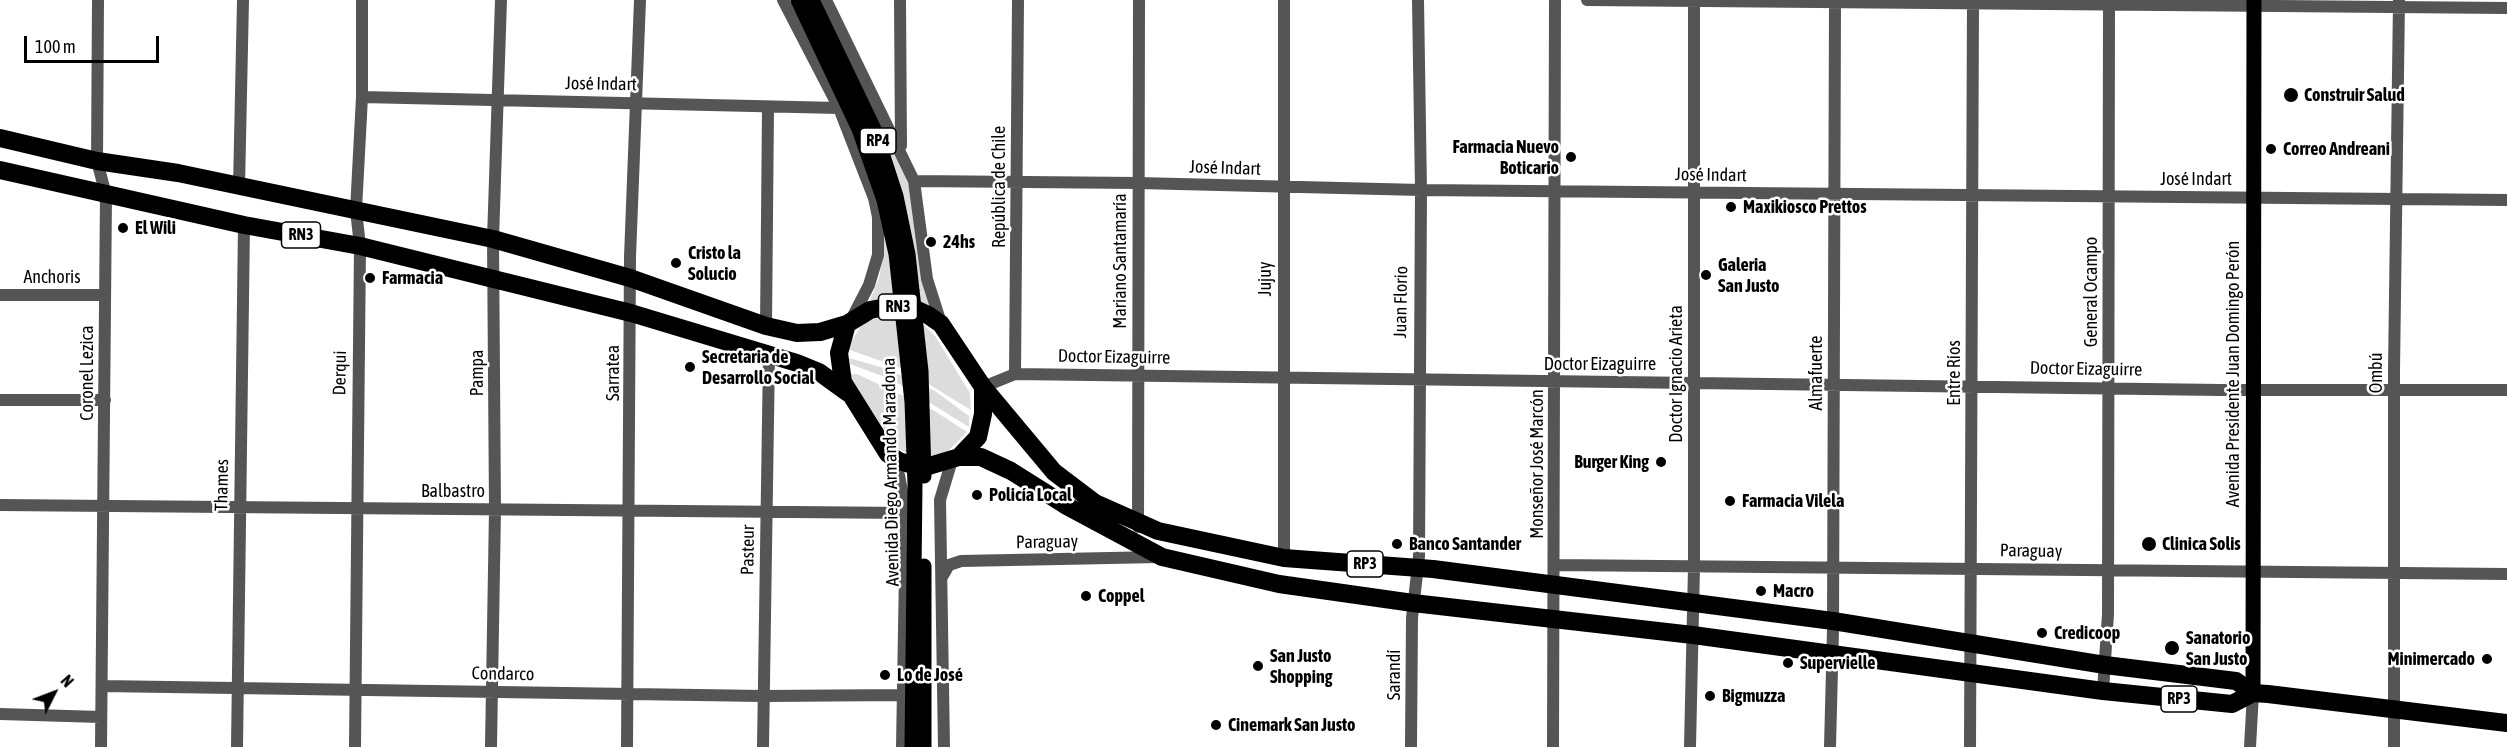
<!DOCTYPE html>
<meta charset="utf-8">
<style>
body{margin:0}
#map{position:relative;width:2507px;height:747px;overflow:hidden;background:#fff;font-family:"Asap Condensed",sans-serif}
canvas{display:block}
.north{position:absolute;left:24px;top:663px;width:60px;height:60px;-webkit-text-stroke:4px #fff;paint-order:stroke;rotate:48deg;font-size:16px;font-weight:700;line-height:24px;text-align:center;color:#000}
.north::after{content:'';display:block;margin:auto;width:21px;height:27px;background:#000;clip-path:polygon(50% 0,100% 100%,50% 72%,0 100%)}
.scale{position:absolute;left:24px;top:36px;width:135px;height:27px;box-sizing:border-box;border:3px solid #000;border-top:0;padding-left:8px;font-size:18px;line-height:21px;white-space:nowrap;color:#000;-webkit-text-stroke:4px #fff;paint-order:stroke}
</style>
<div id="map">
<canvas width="2507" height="747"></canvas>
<div class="north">N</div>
<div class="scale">100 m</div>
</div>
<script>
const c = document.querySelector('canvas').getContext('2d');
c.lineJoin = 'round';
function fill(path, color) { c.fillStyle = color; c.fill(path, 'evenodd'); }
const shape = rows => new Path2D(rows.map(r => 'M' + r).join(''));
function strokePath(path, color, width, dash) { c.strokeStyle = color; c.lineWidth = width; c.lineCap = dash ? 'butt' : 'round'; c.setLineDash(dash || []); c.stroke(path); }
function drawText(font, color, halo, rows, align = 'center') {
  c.font = font + ' "Asap Condensed",sans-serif'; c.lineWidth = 5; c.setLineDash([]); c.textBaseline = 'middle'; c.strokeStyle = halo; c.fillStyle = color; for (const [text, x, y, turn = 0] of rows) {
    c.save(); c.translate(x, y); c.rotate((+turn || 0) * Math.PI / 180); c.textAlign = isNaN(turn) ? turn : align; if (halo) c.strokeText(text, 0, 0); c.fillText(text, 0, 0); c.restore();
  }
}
fill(shape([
 [788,0,792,0,864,147,875,179,884,214,896,286,920,289,904,198,893,161,872,109,819,0,824,0,899,155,909,185,929,306,910,298,895,298,874,302,870,300,879,278,883,257,881,209,874,178,852,124],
 [896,313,923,324,935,336,970,393,971,410,904,369,847,349,863,322],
 [849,358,887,369,935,391,969,416,969,427,893,380,850,364],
 [849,374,857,374,933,410,967,432,947,452,933,456,907,453,895,447,888,439,856,389]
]), '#dcdcdc');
strokePath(shape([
 [98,0,97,161,106,195,101,747],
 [783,0,839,108,874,198,878,217,878,255,869,285,852,318],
 [826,0,914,181,927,279,941,323],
 [900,0,901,146],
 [1587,0,2507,8],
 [362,97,839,108],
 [914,181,1138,183,1421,190,2507,200],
 [239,187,243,0],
 [0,295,104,295],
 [766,326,768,108],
 [1015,374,1018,0],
 [983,387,1015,374,2221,390,2507,390],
 [0,400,105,400],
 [888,455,899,475,906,513,902,747],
 [0,505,906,513],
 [1138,527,1139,0],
 [1284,558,1284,0],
 [1555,565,2507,574],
 [942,577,949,565,961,561,1159,557],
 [102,686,763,696,903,695],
 [2103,691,2108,614,2109,0],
 [0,714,101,717],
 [237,747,244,225],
 [355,747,360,246,356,210,362,97,362,0],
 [491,747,495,509,493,239,501,0],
 [627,747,630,257,640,0],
 [763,747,769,355],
 [944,747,940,500,952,460],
 [1411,747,1412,618,1419,556,1421,190,1418,0],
 [1553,747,1555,0],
 [1690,747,1694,567,1694,0],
 [1830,747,1833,630,1835,0],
 [1970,747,1973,0],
 [2250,747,2253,693],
 [2394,747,2394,370,2399,1]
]), '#555', 12);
strokePath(shape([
 [798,0,859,129,884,200,896,254,912,402,915,484,912,747],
 [812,0,875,131,896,196,908,254,921,371,924,476],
 [2253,693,2254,0],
 [924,747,924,566]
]), '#000', 15);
strokePath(shape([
 [0,138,97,161,178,173,493,239,630,278,766,326,797,333,820,332,847,324],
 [0,170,244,225,360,246,631,313,797,363,819,372,848,393],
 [983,387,983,414,978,437,959,457,929,466,919,467,899,461,888,454,843,382,839,353,847,324,870,310,886,307,915,309,928,315,941,324,983,387,1054,472,1095,503,1158,531,1284,558,1433,569,1833,621,2105,665,2236,681,2253,693],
 [959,457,981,457,1011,471,1065,505,1162,557,1279,584,1413,603,1693,635,2103,691,2232,704,2253,693,2268,694,2507,723]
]), '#000', 18);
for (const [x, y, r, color] of [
 [2291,95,8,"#000"],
 [2271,149,6,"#000"],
 [1571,157,6,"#000"],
 [1731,207,6,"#000"],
 [123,228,6,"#000"],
 [931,242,6,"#000"],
 [676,263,6,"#000"],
 [1706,275,6,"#000"],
 [370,278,6,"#000"],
 [690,367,6,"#000"],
 [1661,462,6,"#000"],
 [977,495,6,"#000"],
 [1730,501,6,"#000"],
 [1397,544,6,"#000"],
 [2149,544,8,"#000"],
 [1761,591,6,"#000"],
 [1086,596,6,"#000"],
 [2042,633,6,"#000"],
 [2172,648,8,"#000"],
 [2487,659,6,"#000"],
 [1788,663,6,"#000"],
 [1258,666,6,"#000"],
 [885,675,6,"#000"],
 [1710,696,6,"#000"],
 [1216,725,6,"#000"]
]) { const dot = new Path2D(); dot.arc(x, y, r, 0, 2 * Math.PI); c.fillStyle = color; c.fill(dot); strokePath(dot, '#fff', 2); }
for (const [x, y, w] of [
 [878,141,36],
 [301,235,39],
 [898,307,39],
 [1365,564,36],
 [2179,699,36]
]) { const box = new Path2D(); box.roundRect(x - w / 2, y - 13, w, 26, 4.5); c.fillStyle = '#fff'; c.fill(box); strokePath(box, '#000', 1.5); }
drawText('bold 16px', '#000', null, [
 ["RP4",878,141],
 ["RN3",301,235],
 ["RN3",898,307],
 ["RP3",1365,564],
 ["RP3",2179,699]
]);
drawText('18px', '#000', '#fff', [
 ["José Indart",601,84,1],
 ["José Indart",1225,168,2],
 ["José Indart",1711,175,1],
 ["José Indart",2196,179],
 ["República de Chile",999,187,-90],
 ["Mariano Santamaría",1120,261,-90],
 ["Anchoris",52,277],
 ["Jujuy",1265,279,-90],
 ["General Ocampo",2091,292,-90],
 ["Juan Florio",1401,302,-89],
 ["Doctor Eizaguirre",1114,357,1],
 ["Doctor Eizaguirre",1600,364],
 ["Doctor Eizaguirre",2086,369,1],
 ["Coronel Lezica",87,373,-90],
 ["Derqui",340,373,-89],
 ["Pampa",477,373,-90],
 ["Sarratea",613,373,-90],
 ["Almafuerte",1816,373,-90],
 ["Entre Ríos",1954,373,-90],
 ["Ombú",2376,373,-90],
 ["Doctor Ignacio Arieta",1676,374,-90],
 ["Avenida Presidente Juan Domingo Perón",2233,374,-90],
 ["Monseñor José Marcón",1537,464,-90],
 ["Avenida Diego Armando Maradona",891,472,-91],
 ["Thames",222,485,-89],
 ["Balbastro",453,491],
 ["Paraguay",1047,542,-1],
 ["Pasteur",748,550,-89],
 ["Paraguay",2031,551,1],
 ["Condarco",503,674,1],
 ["Sarandí",1394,675,-90]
]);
drawText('bold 18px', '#000', '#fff', [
 ["Construir Salud",2304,95],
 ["Farmacia Nuevo",1559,147,"right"],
 ["Boticario",1559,168,"right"],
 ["Correo Andreani",2283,149],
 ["Maxikiosco Prettos",1743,207],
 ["El Wili",135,228],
 ["24hs",943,242],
 ["Cristo la",688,253],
 ["Solucio",688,274],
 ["Galeria",1718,265],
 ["San Justo",1718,286],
 ["Farmacia",382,278],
 ["Secretaria de",702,357],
 ["Desarrollo Social",702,378],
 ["Burger King",1649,462,"right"],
 ["Policía Local",989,495],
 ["Farmacia Vilela",1742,501],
 ["Banco Santander",1409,544],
 ["Clinica Solis",2162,544],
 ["Macro",1773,591],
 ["Coppel",1098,596],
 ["Credicoop",2054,633],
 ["Sanatorio",2186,638],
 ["San Justo",2186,659],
 ["San Justo",1270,656],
 ["Shopping",1270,677],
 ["Minimercado",2475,659,"right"],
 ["Supervielle",1800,663],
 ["Lo de José",897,675],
 ["Bigmuzza",1722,696],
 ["Cinemark San Justo",1228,725]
], 'left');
</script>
